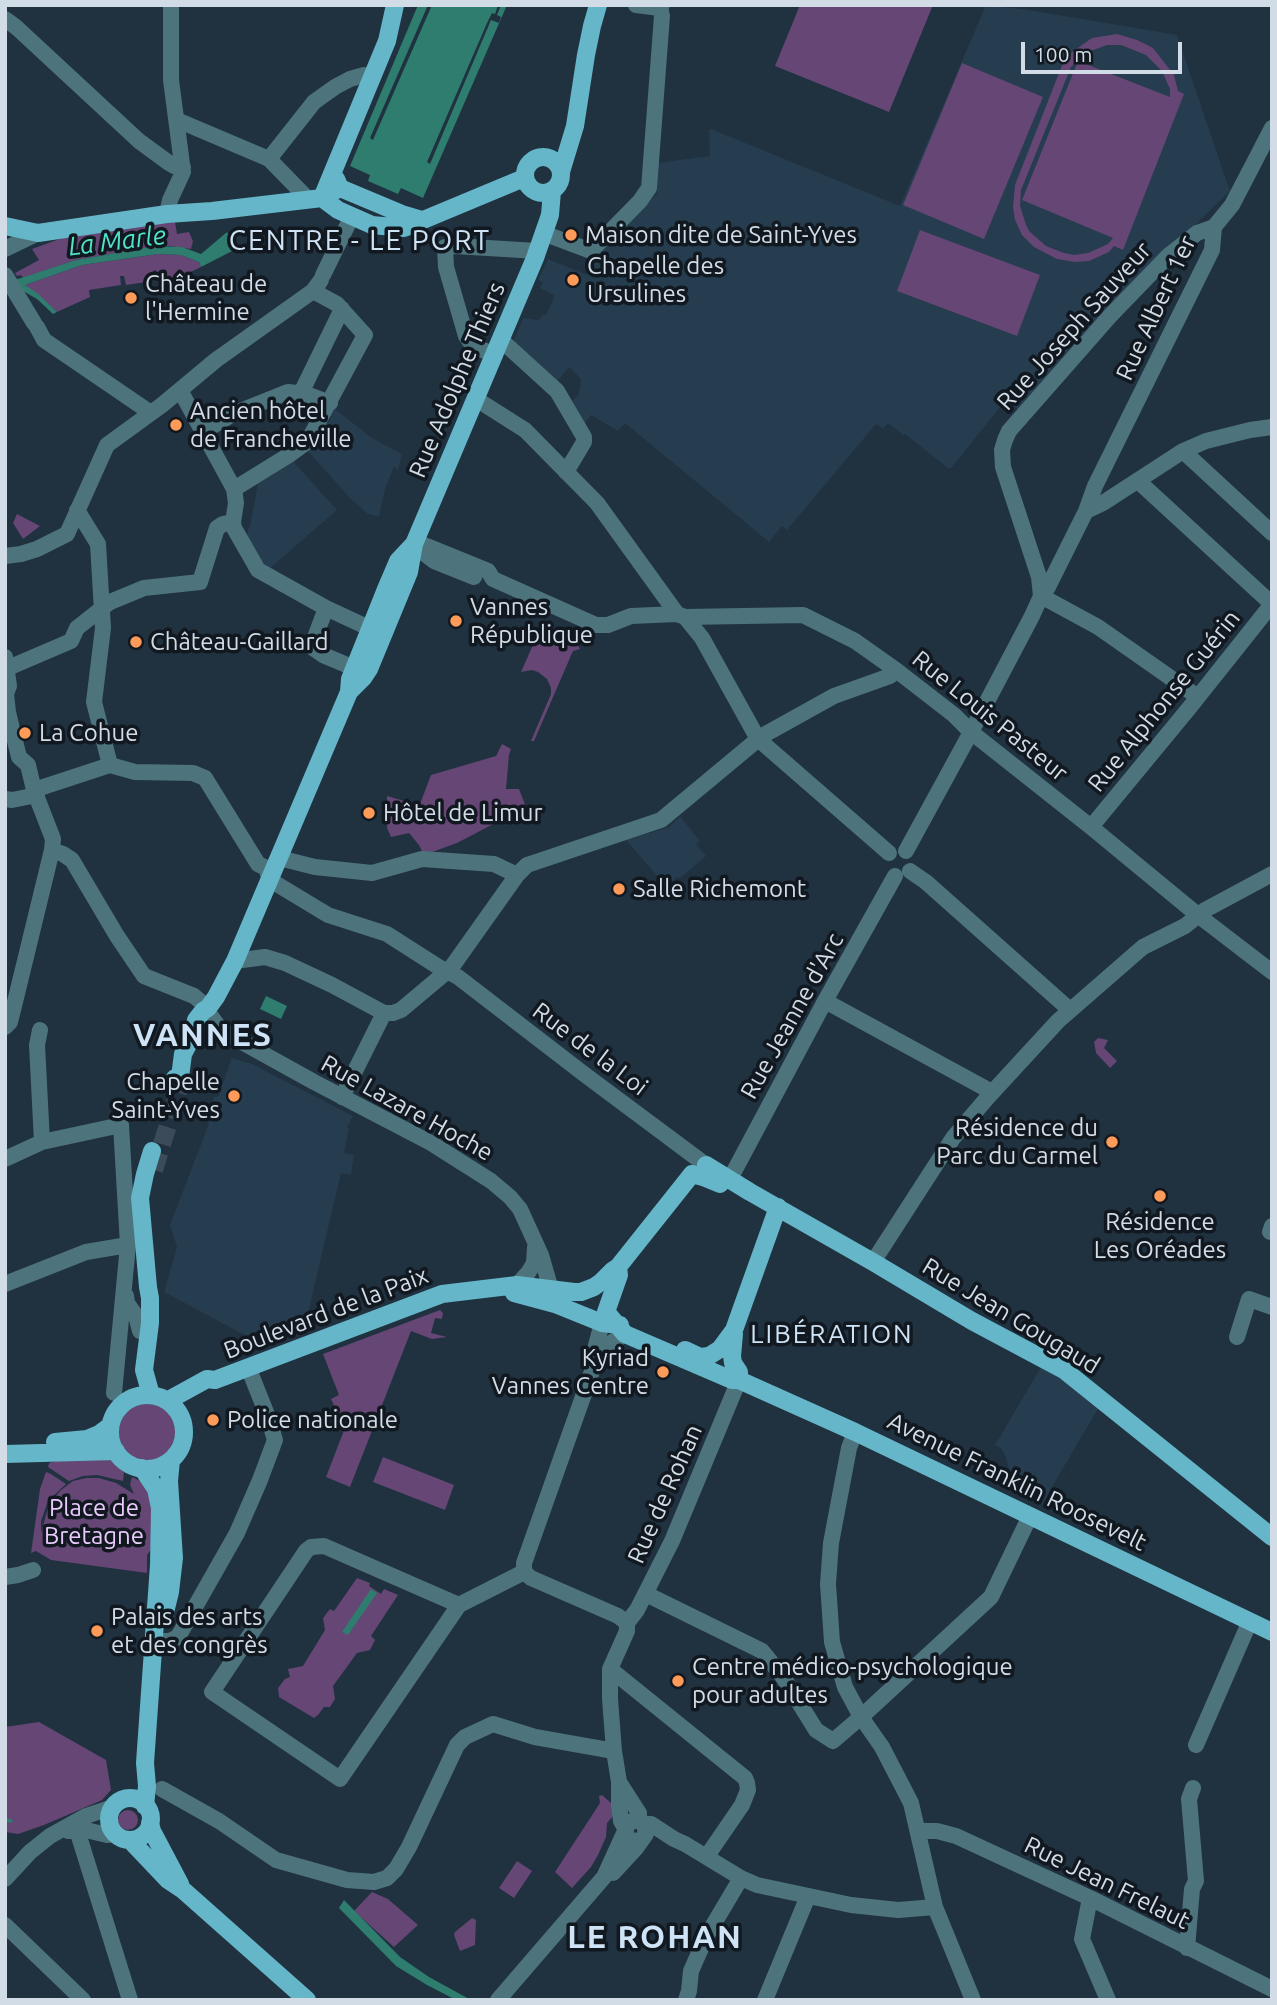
<!DOCTYPE html>
<meta charset="utf-8">
<style>
body{margin:0}
#map{position:relative;width:1277px;height:2005px;overflow:hidden;background:#203140;font-family:Ubuntu,sans-serif}
canvas{display:block}
.frame{position:absolute;inset:0;border:7px solid #d2dce6;pointer-events:none}
.scale{position:absolute;left:1021px;top:42px;width:161px;height:32px;box-sizing:border-box;border:4px solid #d2dce6;border-top:0;padding-left:9px;font-size:21px;line-height:24px;white-space:nowrap;color:#d2dce6;-webkit-text-stroke:5px #11181f;paint-order:stroke}
</style>
<div id="map">
<canvas width="1277" height="2005"></canvas>
<div class="frame"></div>
<div class="scale">100 m</div>
</div>
<script>
const c = document.querySelector('canvas').getContext('2d');
c.lineJoin = 'round';
function fill(path, color) { c.fillStyle = color; c.fill(path, 'evenodd'); }
const shape = rows => new Path2D(rows.map(r => 'M' + r).join(''));
function strokePath(path, color, width, dash) { c.strokeStyle = color; c.lineWidth = width; c.lineCap = dash ? 'butt' : 'round'; c.setLineDash(dash || []); c.stroke(path); }
function drawText(font, color, halo, rows, align = 'center') {
  c.font = font + ' Ubuntu,sans-serif'; c.lineWidth = 7; c.setLineDash([]); c.textBaseline = 'middle'; c.strokeStyle = halo; c.fillStyle = color; for (const [text, x, y, turn = 0] of rows) {
    c.save(); c.translate(x, y); c.rotate((+turn || 0) * Math.PI / 180); c.textAlign = isNaN(turn) ? turn : align; if (halo) c.strokeText(text, 0, 0); c.fillText(text, 0, 0); c.restore();
  }
}
fill(shape([
 [986,5,1029,10,1177,35,1230,191,1126,293,1022,413,1006,400,951,468,949,469,905,434,903,435,888,423,883,429,876,424,787,530,782,526,769,542,625,423,618,431,591,415,585,424,572,401,579,394,581,379,569,367,555,384,513,342,523,318,538,320,543,315,546,315,552,302,554,295,540,288,543,282,538,280,548,259,587,275,603,246,657,194,657,163,710,156,709,130,711,129,900,206],
 [335,409,372,438,402,454,398,470,394,467,385,489,379,517,368,514,350,498,305,448,332,417,330,415],
 [291,459,337,510,268,570,246,539,249,527,250,527,258,483],
 [680,816,700,841,696,844,706,856,680,878,677,877,671,882,671,886,668,885,664,884,626,840,669,827],
 [232,1058,252,1064,353,1116,347,1127,349,1129,344,1153,354,1155,351,1175,341,1173,305,1326,238,1355,250,1338,164,1292,177,1247,170,1225,208,1126,214,1097,218,1097],
 [1041,1367,1068,1383,1099,1407,1042,1504,1007,1487,1009,1469,1006,1457,1001,1448,995,1445]
]), '#263c4f');
fill(shape([
 [800,5,933,5,889,112,775,66],
 [1117,34,1137,40,1153,48,1174,75,1178,91,1184,94,1123,250,1114,246,1109,252,1089,261,1075,262,1057,259,1034,247,1022,235,1015,220,1013,207,1015,185,1063,63,1072,52,1092,38],
 [1107,45,1121,45,1146,55,1162,71,1170,89,1170,97,1078,61,1022,200,1113,238,1108,244,1088,253,1074,255,1064,253,1046,246,1030,232,1026,225,1020,206,1021,190,1071,67,1085,53],
 [962,63,1043,97,984,239,903,205],
 [175,222,177,234,189,232,193,241,191,249,170,246,151,247,76,260,23,278,21,275,17,276,15,273,39,260,32,249,65,237],
 [920,230,1040,275,1017,336,897,291],
 [158,254,181,255,199,262,201,267,159,287,156,270,153,271,154,280,153,281,126,285,124,276,120,276,121,285,89,290,90,297,57,312,25,285,82,265],
 [17,514,40,526,23,539,13,523],
 [548,625,573,636,580,649,573,651,534,741,531,741,551,694,551,688,547,679,538,672,532,670,521,672,540,629],
 [502,744,511,749,509,755,506,789,519,789,526,807,457,843,424,855,419,845,409,833,391,837,387,828,387,796,411,803,416,808,420,804,431,775,496,756],
 [1098,1038,1108,1040,1104,1048,1117,1061,1110,1068,1096,1053,1094,1042],
 [440,1310,443,1313,442,1319,435,1318,431,1333,447,1337,432,1339,411,1331,350,1487,326,1477,348,1420,339,1416,331,1399,339,1395,323,1354],
 '119 1432a29 29 0 1 1 58 0a29 29 0 1 1-58 0Z',
 [383,1457,454,1485,445,1510,373,1482],
 [103,1458,110,1460,124,1472,123,1481,97,1475,83,1476,69,1481,48,1467,49,1463,56,1461],
 [46,1472,51,1474,66,1484,48,1501,41,1521,41,1533,49,1504,61,1490,73,1481,86,1478,99,1478,116,1483,134,1494,130,1485,132,1477,140,1481,147,1489,151,1504,152,1548,147,1555,147,1573,51,1560,36,1551,31,1553,40,1489],
 [357,1578,370,1583,369,1586,381,1594,384,1589,398,1595,371,1636,375,1640,370,1650,357,1653,333,1686,335,1699,330,1707,324,1707,318,1715,314,1718,279,1697,278,1688,285,1679,290,1677,288,1669,303,1666,325,1630,323,1618,330,1609,334,1611],
 [39,1722,106,1760,111,1790,102,1800,44,1825,18,1834,5,1832,5,1727],
 [602,1795,611,1803,614,1815,607,1823,606,1837,598,1855,591,1867,572,1888,555,1872,600,1803,599,1796],
 '118 1820a10 10 0 1 1 20 0a10 10 0 1 1-20 0Z',
 [517,1861,532,1871,514,1898,499,1888],
 [372,1892,388,1899,418,1925,394,1947,354,1911],
 [472,1918,476,1920,475,1945,460,1951,454,1935,455,1932]
]), '#654675');
fill(shape([
 [418,5,507,5,423,198,401,188,398,194,368,181,370,175,350,166],
 [227,232,232,242,235,242,236,249,201,267,199,262,181,255,158,254,82,265,25,285,37,293,57,312,53,314,37,299,23,291,5,293,5,282,21,278,76,260,155,246,182,247,201,254],
 [266,996,287,1006,281,1019,260,1009],
 [371,1589,377,1593,348,1635,342,1632],
 [344,1900,400,1957,429,1977,471,2000,456,2000,427,1985,396,1966,339,1908]
]), '#2e7d6f');
fill(shape([
 [428,5,432,5,373,140,370,138],
 [498,5,501,5,497,15,501,17,499,23,491,20,430,164,427,162,487,23,492,13,495,14]
]), '#203140');
strokePath(shape([
 [5,1820,11,1821]
]), '#2e7d6f', 3.5);
strokePath(shape([
 [154,1170,182,1080,180,1077]
]), '#3b4b59', 18, [18, 9]);
strokePath(shape([
 [636,5,660,8,662,5],
 [5,19,16,27,139,141,169,163,174,166,183,167],
 [177,120,269,159,308,199],
 [269,159,314,102,335,87,350,79,364,75,372,78],
 [167,214,170,200,183,172,171,80,171,5],
 [543,233,591,251,640,201,649,188,662,16,660,8],
 [5,249,38,233],
 [5,275,34,323],
 [323,275,352,216],
 [37,327,44,340,151,413],
 [501,340,557,391,584,437,584,442,566,472],
 [495,355,473,346,466,336,446,267,445,247,455,246,537,251],
 [180,390,234,489,236,503,233,522,234,528,258,570,326,608,382,634],
 [301,393,342,309],
 [476,399,525,430,597,503,677,614,685,617,702,638,758,739,889,853],
 [203,432,233,414,288,392,306,394,330,403],
 [1183,451,1272,533],
 [1138,481,1272,604],
 [234,489,289,455,308,441,365,335,337,304,313,291],
 [77,510,98,544,103,628,94,702,110,765],
 [1086,511,1103,503,1183,451,1206,441,1250,430,1272,427],
 [414,544,424,545,488,571,493,579,596,625,608,625,631,616,677,614],
 [417,548,434,561,474,577],
 [5,556,21,554,37,549,67,534,107,445,162,405,216,360,313,291,321,280],
 [1041,596,1039,577,1003,467,1002,450,1005,440,1009,431,1110,316,1168,256,1197,233,1214,227],
 [1041,596,1098,627,1198,697],
 [326,608,314,640,313,648,323,655,354,668],
 [685,617,803,615,855,641,896,670,954,715,971,732,1091,827,1199,916,1272,972],
 [5,657,9,686,6,694,8,712,14,737,19,757,28,765,34,790,53,839,52,850,14,1006,10,1022,5,1027],
 [8,668,71,641,77,628,110,602,144,588,200,582,217,528,223,524,233,522],
 [34,790,110,765,135,772,193,773,205,778,258,864,266,868,270,880,328,915,387,934,437,966,458,977,584,1074,706,1165],
 [5,799,12,800,37,795],
 [1091,827,1190,707,1272,604],
 [52,850,63,854,72,860,117,936,144,976,194,996,208,1008,210,1015,219,1027,231,1036,314,1082,431,1143,491,1181,510,1197,520,1209,541,1255,554,1300],
 [906,851,971,732,1032,616,1041,596,1048,587,1086,511,1095,486,1212,250,1214,227,1232,205,1272,128],
 [279,858,315,867,372,873,422,859,494,864,517,875],
 [910,871,926,882,1070,1010],
 [235,961,265,957,285,963,332,985,384,1013,393,1013,401,1010,451,968,517,875,527,865,661,820,762,736,834,696,890,676,896,670],
 [825,1001,992,1092],
 [40,1030,37,1045,42,1142],
 [342,1097,384,1013],
 [5,1159,42,1142,121,1125,128,1245,114,1393],
 [730,1179,825,1001,895,876],
 [1270,1232,1272,1226],
 [873,1262,953,1138,988,1097,1058,1021,1143,947,1185,926,1205,910,1272,874],
 [5,1284,86,1252,128,1245],
 [517,1285,528,1273,534,1263,535,1247],
 [126,1296,127,1303,136,1316,140,1331],
 [1237,1337,1249,1299,1272,1307],
 [596,1360,612,1342,625,1334],
 [855,1432,849,1448,831,1543,828,1584,832,1642,845,1687,861,1717,882,1747,911,1803,935,1907,973,2000],
 [524,1572,524,1563,596,1360,595,1349,602,1323],
 [524,1572,531,1578,618,1616,627,1623],
 [5,1577,18,1575,33,1570],
 [646,1594,762,1651,783,1677,816,1730,833,1741,861,1717,991,1597,1030,1516],
 [459,1605,324,1546,311,1547,306,1551,212,1692,340,1779,459,1605,524,1572],
 [627,1623,637,1610,672,1541,739,1380],
 [158,1641,170,1641,178,1637,237,1533,260,1480,275,1440,268,1417,248,1367],
 [610,1669,745,1778,747,1783,748,1790,742,1805,707,1856],
 [1196,1745,1250,1621],
 [619,1782,639,1813,639,1821],
 [162,1789,219,1821,276,1860,347,1880,374,1882,387,1878,396,1869,409,1847,457,1745,465,1737,493,1724,535,1737,614,1751],
 [86,1816,77,1830,130,2000],
 [644,1824,651,1824,674,1839,685,1844,741,1878,757,1885,851,1905,898,1910,935,1907],
 [625,1828,621,1821,619,1805,619,1782,614,1751,610,1699,610,1669,627,1631,627,1623],
 [68,1831,86,1830,107,1835,115,1834],
 [919,1831,937,1831,956,1836,1090,1898,1272,1989],
 [613,1873,636,1848,646,1834,644,1824,639,1821,632,1821,627,1825,625,1835,630,1840,640,1841],
 [5,1879,30,1852,50,1836,86,1816,113,1807],
 [1090,1898,1082,1939,1108,2000],
 [5,1925,83,2000],
 [1187,1948,1192,1889,1196,1881,1189,1799,1193,1788],
 [498,2000,604,1877,625,1831],
 [686,2000,689,1991,691,1971,706,1937,741,1878],
 [765,2000,808,1896]
]), '#4d737c', 16);
strokePath(shape([
 '525 175a18 18 0 1 1 36 0a18 18 0 1 1-36 0Z',
 [561,172,575,126,586,55,592,26,598,5],
 [336,179,340,188,402,214,422,220],
 [322,198,338,210,372,225,404,228,524,178],
 [322,198,387,41,395,5],
 [5,226,38,233,167,214,212,211,322,198,340,188],
 [349,692,363,678,369,669,409,572,414,544,535,258,550,215,552,191],
 [175,1078,180,1077,183,1054,193,1035,196,1020,203,1011,208,1008,216,997,235,961,349,692,350,679,386,589,398,561,414,544],
 [706,1165,750,1192,873,1262,972,1321,1064,1370,1272,1537],
 [618,1267,619,1275,606,1312,625,1334,732,1380,739,1380,855,1432,1272,1632],
 [514,1293,555,1304,602,1323,620,1325],
 [734,1334,732,1356,733,1363,739,1372,739,1380],
 [685,1350,700,1357,709,1356,720,1349,734,1330,778,1207],
 '110 1432a37 37 0 1 1 74 0a37 37 0 1 1-74 0Z',
 [151,1395,144,1370,150,1323,150,1298,148,1287,140,1198,145,1174,152,1151],
 [167,1401,207,1379,215,1380,442,1294,517,1285,574,1292,581,1292,594,1287,601,1282,612,1271,618,1267,692,1174,703,1177,720,1184],
 [55,1442,87,1439,99,1434,110,1426],
 [5,1454,116,1451],
 [142,1468,156,1489,160,1508,159,1565,145,1763,147,1786,145,1806],
 [164,1616,170,1592,174,1558,169,1481,171,1460],
 '109 1819a21 21 0 1 1 42 0a21 21 0 1 1-42 0Z',
 [150,1823,152,1831,180,1884],
 [130,1840,168,1880,183,1890,307,2000]
]), '#64b6c8', 18);
for (const [x, y, r, color] of [
 [571,235,7,"#fe9b58"],
 [573,280,7,"#fe9b58"],
 [131,298,7,"#fe9b58"],
 [176,425,7,"#fe9b58"],
 [456,621,7,"#fe9b58"],
 [136,642,7,"#fe9b58"],
 [25,733,7,"#fe9b58"],
 [369,813,7,"#fe9b58"],
 [619,889,7,"#fe9b58"],
 [234,1096,7,"#fe9b58"],
 [1112,1142,7,"#fe9b58"],
 [1160,1196,7,"#fe9b58"],
 [663,1372,7,"#fe9b58"],
 [213,1420,7,"#fe9b58"],
 [97,1631,7,"#fe9b58"],
 [678,1681,7,"#fe9b58"]
]) { const dot = new Path2D(); dot.arc(x, y, r, 0, 2 * Math.PI); c.fillStyle = color; c.fill(dot); strokePath(dot, '#11181f', 2.5); }
drawText('24px', '#d2dce6', '#11181f', [
 ["Maison dite de Saint-Yves",585,235],
 ["Chapelle des",587,266],
 ["Ursulines",587,294],
 ["Château de",145,284],
 ["l'Hermine",145,312],
 ["Ancien hôtel",190,411],
 ["de Francheville",190,439],
 ["Vannes",470,607],
 ["République",470,635],
 ["Château-Gaillard",150,642],
 ["La Cohue",39,733],
 ["Hôtel de Limur",383,813],
 ["Salle Richemont",633,889],
 ["Chapelle",220,1082,"right"],
 ["Saint-Yves",220,1110,"right"],
 ["Résidence du",1098,1128,"right"],
 ["Parc du Carmel",1098,1156,"right"],
 ["Résidence",1160,1222,"center"],
 ["Les Oréades",1160,1250,"center"],
 ["Kyriad",649,1358,"right"],
 ["Vannes Centre",649,1386,"right"],
 ["Police nationale",227,1420],
 ["Palais des arts",111,1617],
 ["et des congrès",111,1645],
 ["Centre médico-psychologique",692,1667],
 ["pour adultes",692,1695]
], 'left');
drawText('24px', '#d2dce6', '#11181f', [
 ["Rue Albert 1er",1156,308,-65],
 ["Rue Joseph Sauveur",1074,326,-48],
 ["Rue Adolphe Thiers",457,380,-67],
 ["Rue Alphonse Guérin",1164,701,-51],
 ["Rue Louis Pasteur",990,716,39],
 ["Rue Jeanne d'Arc",792,1016,-61],
 ["Rue de la Loi",590,1049,37],
 ["Rue Lazare Hoche",407,1108,29],
 ["Boulevard de la Paix",326,1313,-21],
 ["Rue Jean Gougaud",1011,1316,31],
 ["Avenue Franklin Roosevelt",1017,1482,26],
 ["Rue de Rohan",665,1494,-66],
 ["Rue Jean Frelaut",1107,1883,26]
]);
drawText('24px', '#eacafd', '#11181f', [
 ["Place de",94,1508],
 ["Bretagne",94,1536]
]);
drawText('italic 26px', '#51e4cc', '#11181f', [
 ["La Marle",117,241,-7]
]);
c.letterSpacing = '2px';
drawText('26px', '#cee3f6', '#11181f', [
 ["LIBÉRATION",832,1334]
]);
c.letterSpacing = '0px';
c.letterSpacing = '2px';
drawText('28px', '#cee3f6', '#11181f', [
 ["CENTRE - LE PORT",360,241]
]);
c.letterSpacing = '0px';
c.letterSpacing = '2px';
drawText('bold 32px', '#cee3f6', '#11181f', [
 ["VANNES",203,1035],
 ["LE ROHAN",655,1937]
]);
c.letterSpacing = '0px';
</script>
